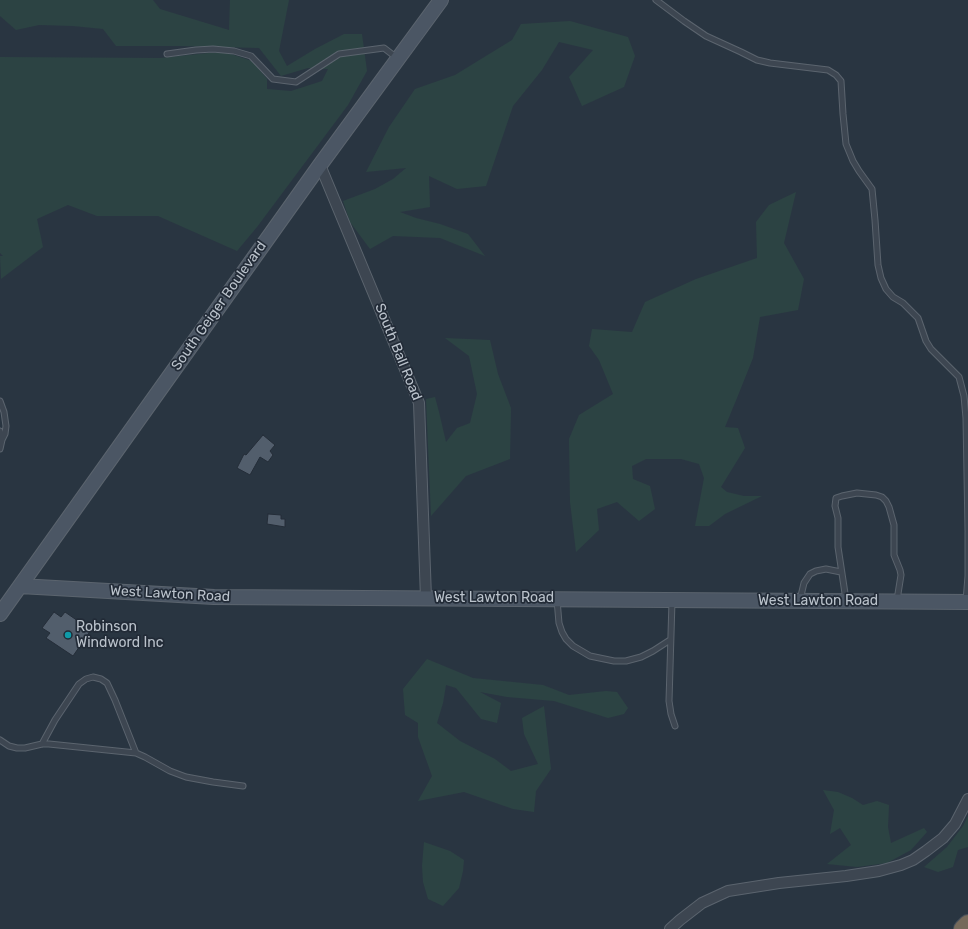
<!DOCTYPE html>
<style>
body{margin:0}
canvas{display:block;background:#293541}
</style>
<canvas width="968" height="929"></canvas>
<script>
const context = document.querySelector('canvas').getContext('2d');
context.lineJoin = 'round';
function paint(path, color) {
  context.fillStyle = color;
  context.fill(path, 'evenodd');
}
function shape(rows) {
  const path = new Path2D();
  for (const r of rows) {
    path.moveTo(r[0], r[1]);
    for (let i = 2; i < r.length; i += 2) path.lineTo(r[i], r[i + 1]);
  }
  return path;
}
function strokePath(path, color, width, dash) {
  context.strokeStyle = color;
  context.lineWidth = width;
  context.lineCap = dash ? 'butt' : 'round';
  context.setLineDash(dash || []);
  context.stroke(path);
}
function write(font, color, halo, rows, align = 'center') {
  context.font = font + ' Rubik,sans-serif';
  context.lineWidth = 3.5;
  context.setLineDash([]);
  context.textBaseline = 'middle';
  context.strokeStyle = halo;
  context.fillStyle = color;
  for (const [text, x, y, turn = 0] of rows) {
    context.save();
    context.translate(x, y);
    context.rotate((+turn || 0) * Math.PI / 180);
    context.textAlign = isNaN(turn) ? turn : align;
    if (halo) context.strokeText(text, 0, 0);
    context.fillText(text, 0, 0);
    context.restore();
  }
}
paint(shape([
 [0,0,153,0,160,9,229,30,230,0,289,0,279,51,287,66,315,49,344,34,362,34,367,71,348,105,257,227,237,251,158,216,97,216,68,205,37,219,43,247,1,279,0,256,3,256,0,253,0,57,160,58,208,53,228,53,252,61,267,79,267,89,291,91,322,81,328,69,308,68,281,76,259,48,179,46,116,46,103,29,73,26,39,25,16,30,0,16],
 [570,21,628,37,635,56,624,87,582,106,569,77,593,50,559,42,542,70,513,106,486,186,457,189,429,176,430,207,400,212,416,218,440,224,468,234,485,256,440,238,393,236,370,249,350,222,343,201,375,189,393,179,406,168,366,172,389,127,415,89,455,75,512,40,521,24],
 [796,192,784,243,804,279,798,310,760,317,753,358,737,398,725,427,738,428,745,448,721,487,727,492,744,496,762,496,725,514,709,526,695,526,704,478,699,464,681,459,646,459,632,466,633,479,650,486,655,509,639,521,617,502,597,509,599,530,576,552,570,502,569,439,579,415,613,394,599,360,589,346,592,329,632,332,645,302,696,279,757,258,756,222,769,205],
 [445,338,490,340,498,374,511,408,510,459,466,476,431,516,426,399,435,397,439,412,446,442,457,428,470,423,477,394,469,356],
 [427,659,473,678,543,685,569,695,606,691,617,692,628,708,624,714,608,718,554,701,507,697,480,692,501,703,497,723,481,719,456,688,446,685,443,703,437,723,460,741,495,759,511,771,538,764,524,734,522,718,544,706,551,769,536,791,534,812,513,809,464,792,418,801,432,776,418,737,418,723,405,715,403,689],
 [823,790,838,792,852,798,863,805,877,801,889,805,888,827,891,843,924,828,927,832,911,850,887,863,857,867,827,864,851,845,840,828,830,834,834,810],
 [968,816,968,847,958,850,953,867,938,872,924,867,947,847,963,826],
 [424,842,450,851,464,860,463,871,459,888,443,906,428,899,423,882,422,866]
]), '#2c4343');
const building = shape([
 [263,435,275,445,270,451,273,455,268,462,260,457,250,475,237,468,244,454,246,455,263,435],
 [268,514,281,515,281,519,285,519,285,527,267,524,268,514],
 [54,612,61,617,65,612,91,630,73,656,46,638,50,633,42,628,54,612]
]);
paint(building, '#525e6c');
strokePath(building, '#242d38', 1);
const lane = shape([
 [656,0,684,21,706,36,741,52,757,60,770,63,828,70,836,75,841,81,843,114,846,144,853,161,859,171,872,189,875,220,878,265,881,278,886,289,893,297,903,303,918,318,926,341,931,349,959,377,964,396,966,418,968,531],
 [167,54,196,50,213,49,234,51,251,56,273,79,296,82,339,54,384,48,397,58],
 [0,401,4,412,6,426,5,434,2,440],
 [0,431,2,440,0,449],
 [557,600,559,623,562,632,566,639,573,646,590,656,614,661,626,661,641,657,653,651,670,640],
 [800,600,804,583,810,574,816,571,826,569,841,572],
 [846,600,838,547,838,518,835,506,836,498,842,496,857,493,876,495,882,497,886,501,889,507,894,525,894,555,900,570,901,575,897,600],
 [672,601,669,701,671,714,675,726],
 [966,601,968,576,968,532],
 [0,740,9,746,17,748,25,748,42,744,49,744,136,753,145,757,170,771,186,777,213,782,243,786],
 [42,744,55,720,79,684,86,679,93,677,101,679,107,683,115,700,136,753]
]);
const street = shape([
 [320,165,419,403,426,598],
 [670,929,680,920,702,903,728,891,779,883,846,876,879,871,901,865,913,860,926,851,943,838,955,824,968,799]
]);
const secondary = shape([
 [20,586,214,597,968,602],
 [0,614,320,165,441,0]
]);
const highway = shape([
 [963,929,968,924]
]);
strokePath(lane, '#5b646e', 7);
strokePath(street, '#5b646e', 12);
strokePath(secondary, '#5b646e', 16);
strokePath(highway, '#48515b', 20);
strokePath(lane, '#3d4651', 5);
strokePath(street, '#3d4651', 10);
strokePath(secondary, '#4b5664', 14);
strokePath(highway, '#766a5b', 18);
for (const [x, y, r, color] of [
 [68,635,4,"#0f9aa8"]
]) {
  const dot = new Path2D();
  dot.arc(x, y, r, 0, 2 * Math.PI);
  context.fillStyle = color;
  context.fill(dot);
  strokePath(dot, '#222b37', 1.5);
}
write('14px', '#bac2cb', '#222b37', [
 ["South Geiger Boulevard",219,306,-55],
 ["South Ball Road",398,352,68],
 ["West Lawton Road",170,594,3],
 ["West Lawton Road",494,598],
 ["West Lawton Road",818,601]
]);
write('14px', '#bac2cb', '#222b37', [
 ["Robinson",76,627],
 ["Windword Inc",76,643]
], 'left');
</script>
